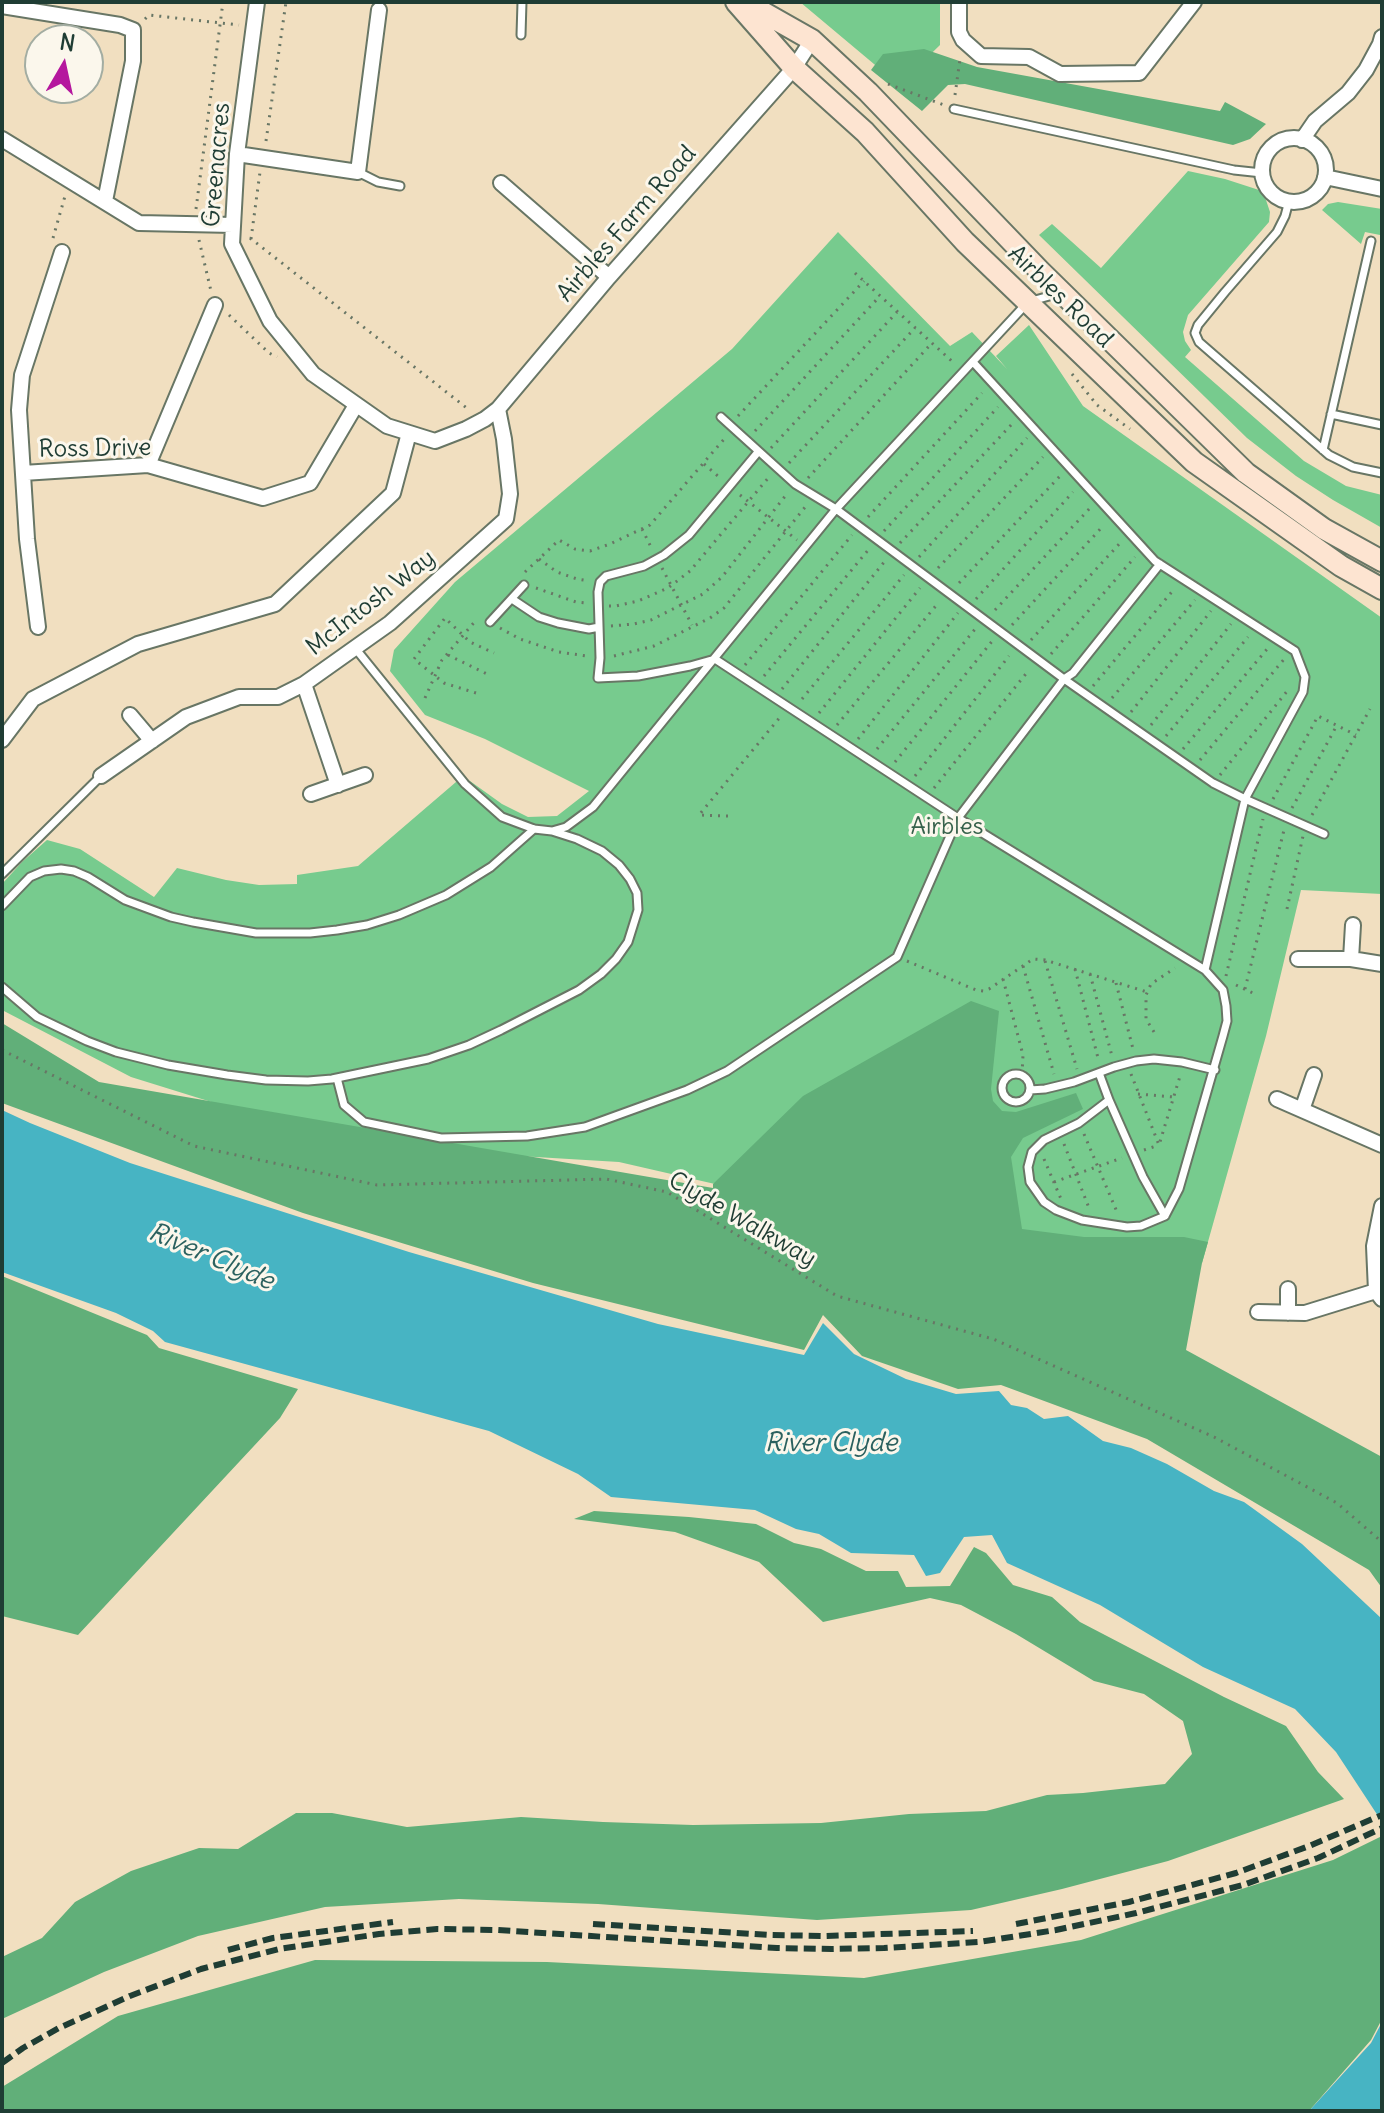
<!DOCTYPE html>
<style>
body{margin:0}
#map{position:relative;width:1384px;height:2113px;overflow:hidden;background:#f1dfc0;font-family:Delius,sans-serif}
canvas{display:block}
.frame{position:absolute;inset:0;border:4px solid #1f3d34;pointer-events:none}
.north{position:absolute;left:24px;top:24px;width:80px;height:80px;box-sizing:border-box;background:#fbf7ec;border:2px solid #a3ada2;border-radius:50%;rotate:9deg;font-size:22px;font-weight:700;line-height:32px;text-align:center;color:#1f3d34}
.north::after{content:'';display:block;margin:auto;width:28px;height:36px;background:#b5179e;clip-path:polygon(50% 0,100% 100%,50% 72%,0 100%)}
</style>
<div id="map">
<canvas width="1384" height="2113"></canvas>
<div class="frame"></div>
<div class="north">N</div>
</div>
<script>
const context = document.querySelector('canvas').getContext('2d');
context.lineJoin = 'round';
function paint(path, color) {
  context.fillStyle = color;
  context.fill(path, 'evenodd');
}
function shape(rows) {
  const path = new Path2D();
  for (const r of rows) {
    if (r.length === 3) {
      path.moveTo(r[0] + r[2], r[1]);
      path.arc(r[0], r[1], r[2], 0, 2 * Math.PI);
      continue;
    }
    path.moveTo(r[0], r[1]);
    for (let i = 2; i < r.length; i += 2) path.lineTo(r[i], r[i + 1]);
  }
  return path;
}
function strokePath(path, color, width, dash) {
  context.strokeStyle = color;
  context.lineWidth = width;
  context.lineCap = dash ? 'butt' : 'round';
  context.setLineDash(dash || []);
  context.stroke(path);
}
function write(font, color, halo, rows, align = 'center') {
  context.font = font + ' Delius,sans-serif';
  context.lineWidth = 6;
  context.setLineDash([]);
  context.textBaseline = 'middle';
  context.strokeStyle = halo;
  context.fillStyle = color;
  for (const [text, x, y, turn = 0] of rows) {
    context.save();
    context.translate(x, y);
    context.rotate((+turn || 0) * Math.PI / 180);
    context.textAlign = isNaN(turn) ? turn : align;
    if (halo) context.strokeText(text, 0, 0);
    context.fillText(text, 0, 0);
    context.restore();
  }
}
paint(shape([
 [800,2,940,2,940,45,899,85],
 [1188,171,1225,179,1259,190,1266,200,1270,212,1269,222,1188,315,1183,332,1185,341,1191,350,1185,357,1304,461,1346,486,1382,495,1382,528,1333,500,1296,476,1247,438,1039,235,1052,224,1101,268],
 [1338,202,1382,209,1382,242,1380,242,1380,235,1365,232,1361,244,1322,210,1328,204],
 [838,232,950,346,972,332,1007,369,996,356,1029,325,1083,406,1382,618,1382,894,1301,890,1266,1036,1202,1263,728,1187,619,1162,353,1146,131,1077,2,1010,2,884,22,862,47,840,80,849,154,897,177,868,226,880,259,885,297,884,297,875,358,866,463,776,502,804,528,817,557,816,589,791,485,739,425,715,390,671,394,650,455,582,732,349]
]), '#77cb8e');
paint(shape([
 [924,49,977,67,1220,111,1225,102,1266,124,1250,139,1233,145,965,84,948,85,922,111,871,70,883,54],
 [971,1001,999,1011,991,1089,993,1101,1002,1111,1016,1112,1076,1093,1083,1109,1023,1138,1011,1157,1022,1229,1084,1237,1184,1237,1208,1242,1202,1263,1186,1350,1382,1457,1382,1588,1369,1570,1147,1439,1001,1385,958,1389,862,1356,823,1315,804,1350,533,1283,303,1213,2,1103,2,1023,99,1082,713,1188,713,1184,803,1096],
 [2,1276,147,1335,159,1348,298,1389,280,1418,78,1635,2,1616],
 [594,1511,689,1517,756,1524,794,1543,821,1549,866,1571,898,1571,906,1587,950,1586,974,1547,986,1553,1013,1585,1052,1597,1080,1622,1224,1697,1286,1726,1318,1772,1344,1799,1168,1861,1062,1889,971,1910,817,1920,598,1904,459,1899,325,1907,198,1936,104,1972,2,2019,2,1957,42,1938,75,1902,131,1871,199,1848,238,1849,296,1813,332,1813,407,1827,521,1817,603,1822,693,1825,821,1823,909,1814,986,1811,1047,1795,1083,1793,1165,1784,1192,1754,1183,1721,1144,1694,1094,1681,1016,1634,961,1605,930,1598,823,1622,759,1562,675,1532,574,1519],
 [1382,1836,1382,2019,1371,2040,1309,2111,2,2111,2,2087,118,2016,315,1960,547,1962,864,1978,1081,1940,1333,1860]
]), '#61af79');
paint(shape([
 [2,1110,30,1123,130,1163,409,1252,658,1324,804,1355,823,1323,854,1354,906,1379,956,1394,999,1391,1011,1405,1027,1408,1044,1419,1068,1416,1103,1441,1131,1448,1167,1464,1214,1491,1244,1502,1302,1544,1382,1619,1382,1822,1336,1752,1295,1709,1203,1667,1100,1605,1007,1563,992,1535,964,1537,940,1573,926,1576,914,1555,851,1553,819,1534,796,1529,755,1510,611,1497,578,1474,489,1431,165,1342,153,1331,116,1313,2,1272],
 [1382,2022,1382,2111,1309,2111,1371,2043]
]), '#47b4c3');
const lane = shape([
 [521,35,522,2],
 [954,109,1234,170,1262,173],
 [358,172,378,182,400,186],
 [1289,201,1285,216,1277,232,1225,292,1198,325,1195,333,1199,342,1329,455,1353,467,1382,473],
 [973,362,1155,561,1295,651,1305,677,1303,692,1245,799,1324,834],
 [1331,414,1382,425],
 [721,417,795,484,836,509,1064,679,1124,721,1213,783,1245,799,1205,970,958,818,715,659,690,666,638,676,598,678,600,658,598,592,600,582,606,576,644,566,664,555,689,535,758,452],
 [1323,450,1371,241],
 [512,599,539,617,558,623,589,629,599,627],
 [490,622,524,585],
 [355,648,465,784,502,817,534,829,552,831,566,827,593,807,836,509,1028,302,1060,293],
 [2,874,101,776],
 [2,906,30,877,44,871,61,869,74,871,88,877,125,900,171,917,193,922,256,933,310,933,337,930,367,925,399,915,446,895,491,867,534,829],
 [2,987,37,1017,87,1041,116,1052,168,1065,227,1075,266,1080,308,1081,332,1079,428,1059,469,1045,501,1030,579,990,601,974,616,959,628,942,638,910,637,893,630,879,619,865,602,851,577,839,552,831],
 [1099,1073,1109,1100,1079,1123,1044,1140,1032,1152,1028,1167,1030,1182,1044,1202,1056,1210,1082,1220,1127,1227,1141,1226,1165,1216,1179,1189,1223,1036,1227,1021,1226,1006,1223,990,1205,970],
 [1016,1088,14],
 [337,1078,344,1105,364,1122,441,1138,527,1136,585,1127,687,1090,727,1071,897,957,958,818,1064,679,1073,673,1160,564],
 [1030,1090,1045,1089,1074,1082,1114,1067,1136,1061,1154,1059,1182,1062,1215,1070],
 [1109,1100,1143,1177,1165,1216]
]);
const street = shape([
 [257,2,237,154,232,244,270,321,313,374,387,426,435,441,466,429,485,419,498,409,609,277,794,68,812,40],
 [959,2,959,32,963,40,981,56,1029,57,1060,74,1139,73,1194,2],
 [2,6,120,25,133,30,133,61,105,201],
 [1294,170,32],
 [2,139,139,223,233,225],
 [1302,140,1315,121,1348,93,1366,70,1380,44,1382,37],
 [237,154,358,172,379,10],
 [1325,177,1382,189],
 [501,183,609,277],
 [148,465,215,305],
 [23,473,148,465,263,498,310,483,356,405],
 [38,627,27,539,19,410,22,375,62,252],
 [304,684,338,785],
 [130,715,152,741],
 [2,740,33,699,138,644,275,604,393,493,409,433],
 [101,776,186,717,239,697,278,697,304,684,390,623,506,519,510,494,504,439,498,409],
 [311,794,365,775],
 [1298,959,1351,959,1382,964],
 [1351,959,1353,925],
 [1277,1099,1382,1145],
 [1302,1110,1314,1075],
 [1382,1206,1374,1246,1376,1291,1382,1299],
 [1258,1312,1305,1313,1376,1291],
 [1288,1313,1288,1289]
]);
const secondary = shape([
 [736,2,794,68,865,132,965,242,1194,462,1341,566,1382,589],
 [745,2,812,40,868,92,1040,271,1246,473,1324,529,1382,561]
]);
strokePath(lane, '#687665', 11);
strokePath(street, '#687665', 18);
strokePath(secondary, '#687665', 24);
strokePath(shape([
 [145,19,149,15,239,25],
 [888,84,944,105],
 [955,95,960,59],
 [266,141,286,2],
 [196,209,223,2],
 [53,238,65,196],
 [250,238,468,409],
 [251,239,260,172],
 [199,240,211,291],
 [855,273,955,364],
 [229,315,269,353,277,357],
 [1072,374,1097,405,1130,429],
 [738,416,864,281],
 [755,431,880,296],
 [771,448,897,312],
 [789,463,915,328],
 [704,464,719,477],
 [808,478,931,344],
 [740,495,797,540],
 [868,517,982,393],
 [642,529,651,547],
 [884,531,998,407],
 [900,543,1013,423],
 [919,557,1027,438],
 [539,559,557,572,577,579,589,581],
 [662,568,692,625],
 [938,568,1043,457],
 [525,572,559,540,575,549,590,551,610,544,650,525,725,438],
 [959,583,1061,475],
 [536,588,576,602,586,603],
 [976,599,1073,492],
 [609,606,616,606,638,601,668,588,690,571,769,477],
 [995,610,1091,507],
 [1012,625,1104,525],
 [611,626,634,624,651,620,703,594,722,577,786,495],
 [500,628,520,639,559,652,587,656],
 [1031,640,1121,542],
 [1051,654,1135,557],
 [448,655,487,674],
 [614,656,654,646,710,618,724,608,806,506],
 [745,665,852,535],
 [764,676,869,549],
 [1093,686,1175,588],
 [782,689,885,561],
 [476,693,444,683,414,659,445,618,470,642,494,653],
 [425,698,442,660,477,619],
 [1112,698,1195,600],
 [802,699,904,575],
 [1131,712,1211,611],
 [819,713,920,588],
 [837,725,939,602],
 [1151,725,1231,624],
 [1166,736,1248,637],
 [858,739,958,613],
 [877,749,976,628],
 [1183,749,1268,648],
 [1200,760,1285,658],
 [895,762,993,640],
 [1220,775,1288,690],
 [915,776,1009,656],
 [934,788,1029,670],
 [1273,799,1318,716,1356,735],
 [1292,808,1337,725],
 [1312,815,1370,709],
 [728,816,699,815,781,716],
 [1287,909,1303,836],
 [907,961,976,990,984,991,989,989,1033,959,1045,960,1147,992],
 [1045,961,1077,1069],
 [1023,966,1054,1074],
 [1075,969,1098,1058],
 [1090,974,1112,1056],
 [1226,976,1263,819],
 [1003,979,1023,1055,1022,1075],
 [1116,983,1133,1049],
 [1236,985,1257,995],
 [1245,989,1284,830],
 [1154,1032,1146,1019,1146,995,1151,984,1175,968],
 [2,1050,194,1146,377,1185,606,1179,667,1192,837,1296,993,1339,1214,1437,1337,1503,1382,1542],
 [1131,1074,1159,1145,1181,1073],
 [1138,1094,1174,1097],
 [1084,1134,1117,1212],
 [1064,1144,1089,1208],
 [1144,1150,1159,1145],
 [1044,1159,1061,1199],
 [1054,1182,1122,1158]
]), '#687665', 3, [2, 6]);
strokePath(lane, '#fff', 7);
strokePath(street, '#fff', 14);
strokePath(secondary, '#fde4d1', 20);
strokePath(shape([
 [593,1924,770,1935,825,1936,973,1931],
 [1016,1924,1129,1902,1236,1873,1309,1846,1382,1815],
 [228,1950,273,1938,393,1922],
 [2,2063,23,2048,59,2028,130,1996,201,1969,279,1949,379,1934,437,1929,497,1930,777,1948,832,1949,884,1948,979,1942,1056,1930,1136,1913,1243,1885,1318,1858,1382,1828]
]), '#1f3d34', 6, [12, 6]);
write('24px', '#1f3d34', '#fbf7ec', [
 ["Greenacres",217,165,-85],
 ["Airbles Farm Road",627,224,-49],
 ["Airbles Road",1060,297,44],
 ["Ross Drive",95,449,-1],
 ["McIntosh Way",371,603,-38],
 ["Clyde Walkway",742,1220,30]
]);
write('24px', '#35604a', '#fbf7ec', [
 ["Airbles",947,827]
]);
write('italic 26px', '#2b615f', '#fbf7ec', [
 ["River Clyde",211,1257,23],
 ["River Clyde",831,1444]
]);
</script>
